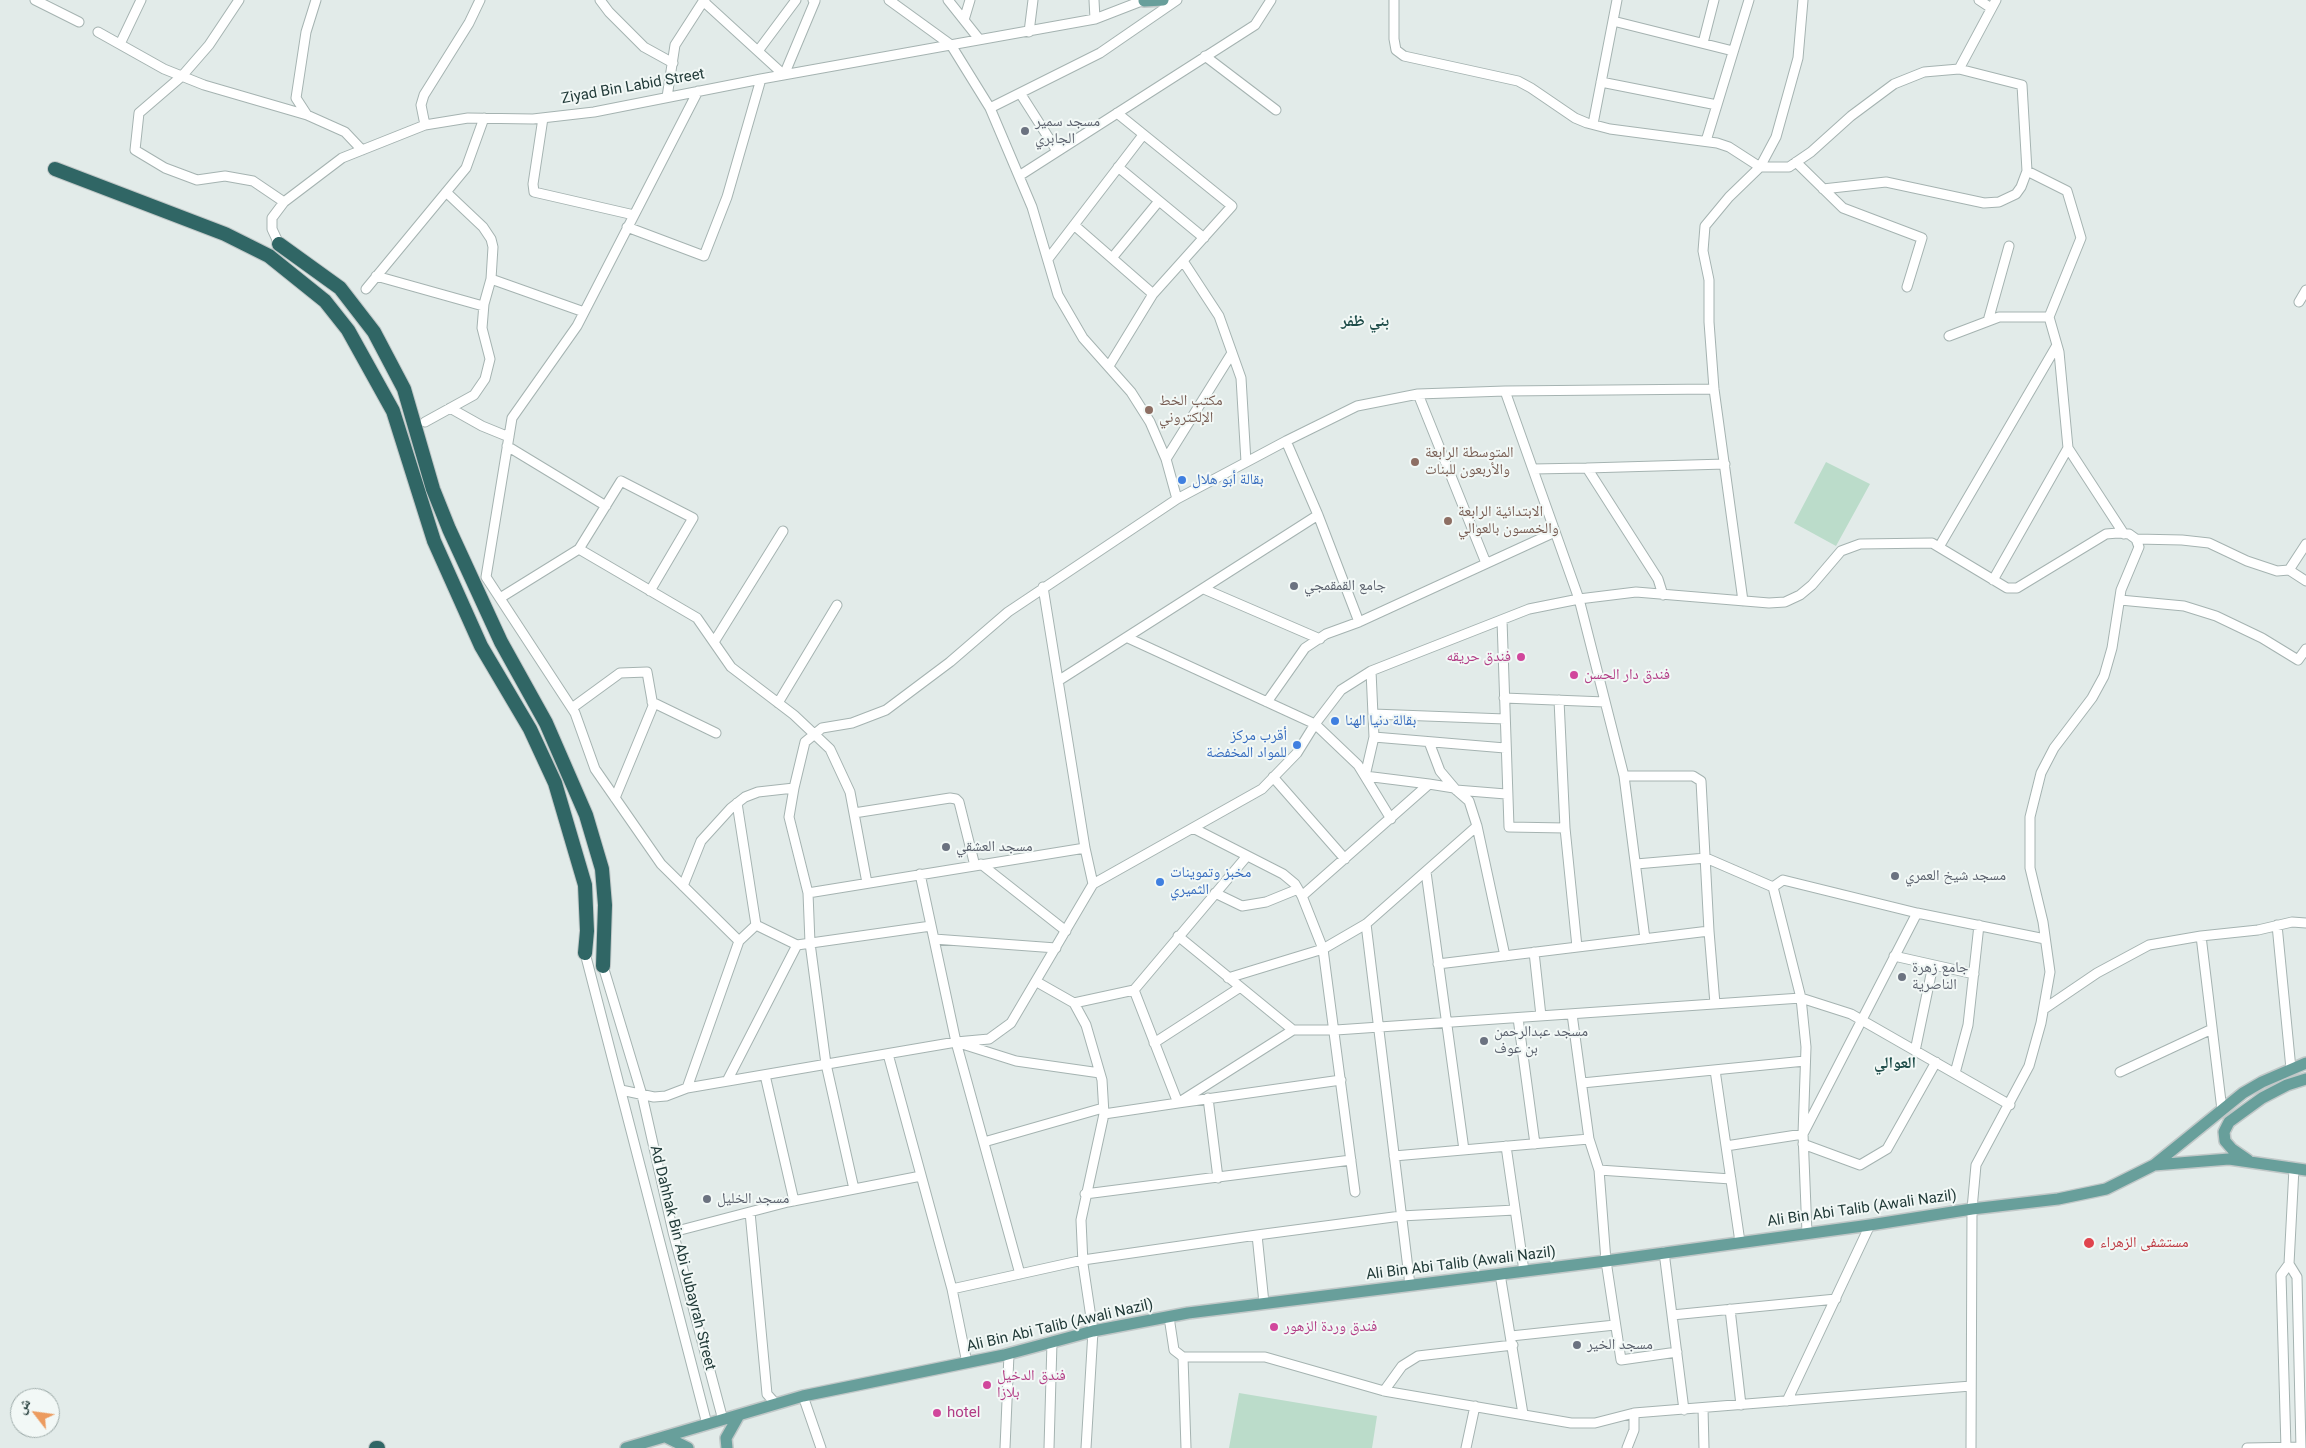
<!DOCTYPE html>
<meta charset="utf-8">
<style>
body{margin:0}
#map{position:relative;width:2306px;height:1448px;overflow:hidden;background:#e2ebe9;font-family:Roboto,"Noto Naskh Arabic",sans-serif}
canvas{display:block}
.north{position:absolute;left:10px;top:1388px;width:50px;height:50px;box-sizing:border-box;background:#f2f8f6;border:1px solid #9facaa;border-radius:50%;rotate:300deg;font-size:14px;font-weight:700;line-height:20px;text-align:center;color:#223b39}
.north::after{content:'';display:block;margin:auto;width:18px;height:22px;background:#ec9b5f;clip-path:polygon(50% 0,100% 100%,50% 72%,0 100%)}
</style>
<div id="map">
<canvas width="2306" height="1448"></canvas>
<div class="north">ش</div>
</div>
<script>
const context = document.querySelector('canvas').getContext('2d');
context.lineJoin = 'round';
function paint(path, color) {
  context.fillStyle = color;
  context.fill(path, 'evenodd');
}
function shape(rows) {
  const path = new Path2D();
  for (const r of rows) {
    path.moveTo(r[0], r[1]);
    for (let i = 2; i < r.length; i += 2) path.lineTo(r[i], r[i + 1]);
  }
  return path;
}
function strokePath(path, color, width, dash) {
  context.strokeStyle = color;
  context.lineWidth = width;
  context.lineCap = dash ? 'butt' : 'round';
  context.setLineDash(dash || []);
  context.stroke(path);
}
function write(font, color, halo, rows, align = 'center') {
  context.font = font + ' Roboto,"Noto Naskh Arabic",sans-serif';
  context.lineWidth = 4;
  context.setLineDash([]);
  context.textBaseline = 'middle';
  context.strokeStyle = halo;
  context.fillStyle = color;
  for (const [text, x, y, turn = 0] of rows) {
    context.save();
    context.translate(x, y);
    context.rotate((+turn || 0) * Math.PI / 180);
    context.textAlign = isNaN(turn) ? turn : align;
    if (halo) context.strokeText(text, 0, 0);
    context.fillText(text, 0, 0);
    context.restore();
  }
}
paint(shape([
 [1826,462,1870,484,1836,546,1794,523],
 [1239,1393,1377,1416,1372,1448,1229,1448]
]), '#bbdcca');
const minor = shape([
 [35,0,79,22],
 [239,0,209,45,182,76,139,113,135,150,165,168,197,180,225,176,253,181,284,202,342,158,425,125,468,118,533,119,594,112,761,79,1095,19,1144,0],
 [316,0,306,32,296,98,307,115,345,132,362,150],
 [600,0,609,12,644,47,673,63],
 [705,0,703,1,784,75,815,1,813,0],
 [889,0,951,45,990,108,1032,207,1058,295,1083,338,1131,392,1150,422,1166,459,1177,499],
 [948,0,979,39],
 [1094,0,1095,19],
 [1394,0,1394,39,1396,50,1404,56,1518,81,1531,88,1575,118,1587,123,1610,129,1717,143,1729,147,1760,167,1789,167,1811,152,1851,116,1894,84,1924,72,1959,69,2022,85,2027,171,2067,191,2081,238,2049,317,2059,352,2068,448,2124,534],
 [1979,0,1991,8],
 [964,20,970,0],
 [1613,21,1733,51],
 [98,32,164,69,204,85,307,115],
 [1029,32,1033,0],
 [1703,43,1714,0],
 [120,44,141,0],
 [758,51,796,0],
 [1205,56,1276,110],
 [1959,69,1996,0],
 [1601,82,1717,105],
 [698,91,577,326,512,418,486,577,575,713,595,769,661,864,739,941],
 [1020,93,1057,151],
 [667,97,675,45,704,0],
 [990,108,1100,53,1177,0],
 [543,118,533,184,534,192,634,215],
 [1593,124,1617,0],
 [425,125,421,105,424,95,469,23,480,0],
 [1706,141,1749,0],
 [1796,162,1843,208,1922,238,1907,287],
 [1118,167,1204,238],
 [1019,176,1255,25,1271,0],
 [1823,189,1886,182,1984,203,1999,202,2016,194,2021,187,2027,171],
 [1074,225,1153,294],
 [627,227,704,256,727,197,761,79],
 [279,244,272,229,272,218,284,202],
 [1112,258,1159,201],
 [1048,259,1143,135],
 [1183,261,1219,316,1241,378,1246,462],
 [376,276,483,306],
 [491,279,584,312],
 [366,289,466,168,484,118],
 [2299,302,2306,290],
 [1988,321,2009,246],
 [1949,336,1999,317,2049,317],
 [1109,366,1153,294,1232,206,1117,113],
 [1505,391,1579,599,1624,776,1645,939],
 [1418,394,1486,563],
 [450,408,482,426,509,437],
 [425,422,474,395,485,379,490,359,482,328,484,304,491,279,493,247,491,239,483,227,446,192],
 [1286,441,1318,515,1359,622],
 [507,446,606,506],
 [1166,459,1232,353],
 [1587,468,1725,464],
 [1533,469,1587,468,1658,579,1663,595],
 [2136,539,2182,540,2209,543,2247,561,2277,571,2289,570,2306,544],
 [1939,547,2057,345],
 [579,549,697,618,731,667,794,715,830,749,850,792,867,883],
 [2289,570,2306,581],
 [1993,580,2068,448],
 [1204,589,1320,639],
 [500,598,579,549,621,481,693,518,650,591],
 [2120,600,2184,606,2216,616,2262,638,2298,660,2306,649],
 [1743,601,1714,389,1709,322,1709,280,1703,251,1705,226,1729,197,1760,167,1776,137,1798,58,1803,0],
 [1502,620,1509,827,1565,828],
 [1128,638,1315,724,1358,765,1391,819],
 [714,642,783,531],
 [1371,671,1374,737,1365,776,1429,784],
 [1058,681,1318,515],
 [1504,698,1605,702],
 [1559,700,1565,828,1577,947],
 [652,702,716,733],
 [1267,702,1305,648,1326,634,1359,622,1555,532],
 [778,703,837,605],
 [572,708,620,673,647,672,653,706,615,798],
 [1373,714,1505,719],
 [1374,737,1505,748],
 [1429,742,1440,771,1456,790,1506,794],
 [1624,776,1693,776,1701,781,1709,931],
 [1273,777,1345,859],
 [794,788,805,742,822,728,852,723,886,710,950,662,1008,612,1177,499,1286,441,1357,406,1418,394,1505,391,1714,389],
 [737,803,756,925,797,945,931,926],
 [854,813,950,798,956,799,959,802,975,866],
 [1193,828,1283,874,1295,884,1302,896,1323,949,1355,1192],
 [981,864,1066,931],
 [1636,864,1706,858,1773,887],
 [1426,872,1464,1150],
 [920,874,956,1042,1020,1274],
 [1093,884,1262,789,1297,753,1315,724,1341,690,1371,671,1529,609,1579,599,1636,592,1769,603,1785,602,1800,595,1812,585,1841,551,1860,544,1932,543,2007,588,2017,588,2106,534,2118,533,2129,534,2136,539,2139,547,2121,590,2112,648,2104,676,2092,698,2054,748,2041,773,2030,817,2030,868,2043,922,2050,972,2041,1023,2029,1066,1976,1165,1972,1209,1971,1448],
 [683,886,701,841,731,808,745,797,758,792,794,788,789,817,808,893,810,943,826,1064,854,1189],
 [808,893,1085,848],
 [1215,893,1242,906,1266,902,1298,889],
 [1302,896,1429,784,1454,788,1469,801,1477,826,1505,956],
 [1366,924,1410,1285],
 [2277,925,2291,1069],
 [1178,936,1293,1030],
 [2201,936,2222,1110],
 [934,939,1056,948],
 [1534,952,1541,1016],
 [585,953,707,1424],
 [1894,956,1974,974],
 [1438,964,1709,931,1715,1004],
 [603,966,642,1095,673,1232,723,1420],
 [1228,978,1323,949,1366,924,1477,826],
 [1037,982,1074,1003,1086,1025,1102,1080,1104,1114,1081,1220,1083,1264,1093,1331,1086,1448],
 [1134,990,1178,1103,1341,1080],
 [1074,1003,1134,990,1247,856],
 [2044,1009,2097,973,2149,945,2201,936,2258,930,2292,922,2306,923],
 [1572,1014,1589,1139,1599,1170,1606,1261,1621,1360,1677,1352],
 [1518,1018,1535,1144],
 [956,1042,989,1039,1011,1023,1093,884,1085,848,1043,587],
 [1154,1043,1239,988],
 [1915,1051,1933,965],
 [888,1054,952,1289,967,1363],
 [1715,1070,1726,1146],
 [2120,1072,2212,1029],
 [1955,1073,1968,1025,1979,925],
 [765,1075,794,1201],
 [727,1081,797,945],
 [1582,1083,1805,1061],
 [687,1088,739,941,756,925],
 [621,1090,654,1097,666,1096,687,1088,956,1042,1016,1061,1100,1073],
 [1208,1098,1218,1178],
 [1104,1114,1178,1103,1293,1030,1336,1030,1801,998,1851,1014,2010,1105],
 [984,1142,1103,1108],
 [1803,1144,1860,1165,1887,1149,1936,1062],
 [1506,1146,1524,1271],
 [1394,1156,1589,1139],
 [1599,1170,1731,1179],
 [1085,1194,1351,1160],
 [750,1212,767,1394,776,1404],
 [673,1232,788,1202,921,1176],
 [1807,1233,1803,1134,1917,913],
 [1257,1235,1264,1303],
 [1740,1242,1726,1146,1803,1134,1806,1047,1801,998,1773,887,1783,880,1917,913,2045,939],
 [1664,1252,1684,1410],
 [2289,1264,2297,1277,2301,1448],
 [1500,1274,1523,1414],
 [952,1289,1083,1260,1257,1235,1401,1216,1515,1210],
 [1730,1309,1741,1405],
 [1672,1315,1836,1299],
 [1169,1317,1174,1350,1183,1357,1186,1448],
 [1511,1336,1615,1325],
 [1183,1357,1265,1357,1384,1391,1571,1423,1595,1423,1634,1413,1971,1386],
 [1384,1391,1402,1366,1418,1356,1513,1345],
 [803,1396,821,1448],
 [1787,1401,1870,1225],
 [1703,1408,1704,1448],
 [1005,1448,1009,1354],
 [1049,1448,1052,1342],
 [1466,1448,1475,1406],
 [1627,1448,1634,1430,1634,1413],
 [2247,1448,2301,1447],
 [2286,1448,2281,1275,2289,1264,2294,1168]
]);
const major = shape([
 [1144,1,1163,0],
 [2248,1160,2232,1149,2225,1141,2224,1132,2229,1122,2262,1098,2287,1085,2306,1079],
 [2154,1165,2243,1093,2262,1082,2306,1063],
 [666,1437,688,1448],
 [626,1448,803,1396,1004,1355,1093,1331,1188,1313,1606,1261,1870,1225,1972,1209,2058,1199,2106,1189,2154,1165,2229,1159,2306,1170],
 [727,1448,726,1438,739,1415]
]);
const highway = shape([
 [55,169,225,234,269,256,325,301,348,330,393,411,434,541,481,646,530,729,555,783,585,885,587,931,585,953],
 [279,244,340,288,374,332,404,389,433,489,449,529,501,642,546,723,586,815,602,869,605,905,603,966],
 [376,1448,378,1448]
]);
strokePath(minor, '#a5b3b1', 11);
strokePath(major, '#c1c8c8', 14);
strokePath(highway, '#c1c8c8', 16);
strokePath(minor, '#fff', 9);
strokePath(major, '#689f9b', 11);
strokePath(highway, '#306665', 14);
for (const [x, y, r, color] of [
 [1025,131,5,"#6b7280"],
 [1149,410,5,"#8d6e63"],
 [1415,462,5,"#8d6e63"],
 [1182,480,5,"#3f7fe0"],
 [1448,521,5,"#8d6e63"],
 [1294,586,5,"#6b7280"],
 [1521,657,5,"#d1479c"],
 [1574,675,5,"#d1479c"],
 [1335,721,5,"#3f7fe0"],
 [1297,745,5,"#3f7fe0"],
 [946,847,5,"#6b7280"],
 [1895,876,5,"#6b7280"],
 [1160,882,5,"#3f7fe0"],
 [1902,977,5,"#6b7280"],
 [1484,1041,5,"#6b7280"],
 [707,1199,5,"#6b7280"],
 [2089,1243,6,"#e0444e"],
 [1274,1327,5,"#d1479c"],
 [1577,1345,5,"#6b7280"],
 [987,1385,5,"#d1479c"],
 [937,1413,5,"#d1479c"]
]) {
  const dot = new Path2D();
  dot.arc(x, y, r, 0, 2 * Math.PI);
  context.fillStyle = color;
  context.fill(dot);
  strokePath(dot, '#f2f8f6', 2);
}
write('15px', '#223b39', '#f2f8f6', [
 ["Ziyad Bin Labid Street",633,87,-10],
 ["Ali Bin Abi Talib (Awali Nazil)",1862,1209,-8],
 ["Ad Dahhak Bin Abi Jubayrah Street",682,1258,76],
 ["Ali Bin Abi Talib (Awali Nazil)",1461,1264,-7],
 ["Ali Bin Abi Talib (Awali Nazil)",1060,1326,-13]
]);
write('15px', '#5b616d', '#f2f8f6', [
 ["مسجد سمير",1035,122],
 ["الجابري",1035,139],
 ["جامع القمقمجي",1304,586],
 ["مسجد العشقي",956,847],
 ["مسجد شيخ العمري",1905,876],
 ["جامع زهرة",1912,968],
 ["الناصرية",1912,985],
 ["مسجد عبدالرحمن",1494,1032],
 ["بن عوف",1494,1049],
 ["مسجد الخليل",717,1199],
 ["مسجد الخير",1587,1345]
], 'left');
write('15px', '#785e54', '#f2f8f6', [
 ["مكتب الخط",1159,401],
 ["الإلكتروني",1159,418],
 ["المتوسطة الرابعة",1425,453],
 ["والأربعون للبنات",1425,470],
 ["الابتدائية الرابعة",1458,512],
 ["والخمسون بالعوالي",1458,529]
], 'left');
write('15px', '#366cbe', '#f2f8f6', [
 ["بقالة أبو هلال",1192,480],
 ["بقالة دنيا الهنا",1345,721],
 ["أقرب مركز",1287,736,"right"],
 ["للمواد المخفضة",1287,753,"right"],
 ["مخبز وتموينات",1170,873],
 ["الثميري",1170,890]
], 'left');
write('15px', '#b23c85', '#f2f8f6', [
 ["فندق حريقه",1511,657,"right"],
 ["فندق دار الحسن",1584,675],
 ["فندق وردة الزهور",1284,1327],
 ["فندق الدخيل",997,1376],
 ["بلازا",997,1393],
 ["hotel",947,1413]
], 'left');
write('15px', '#be3a42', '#f2f8f6', [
 ["مستشفى الزهراء",2100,1243]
], 'left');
write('bold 16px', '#1f4d4a', '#f2f8f6', [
 ["بني ظفر",1365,322],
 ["العوالي",1895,1064]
]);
</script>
